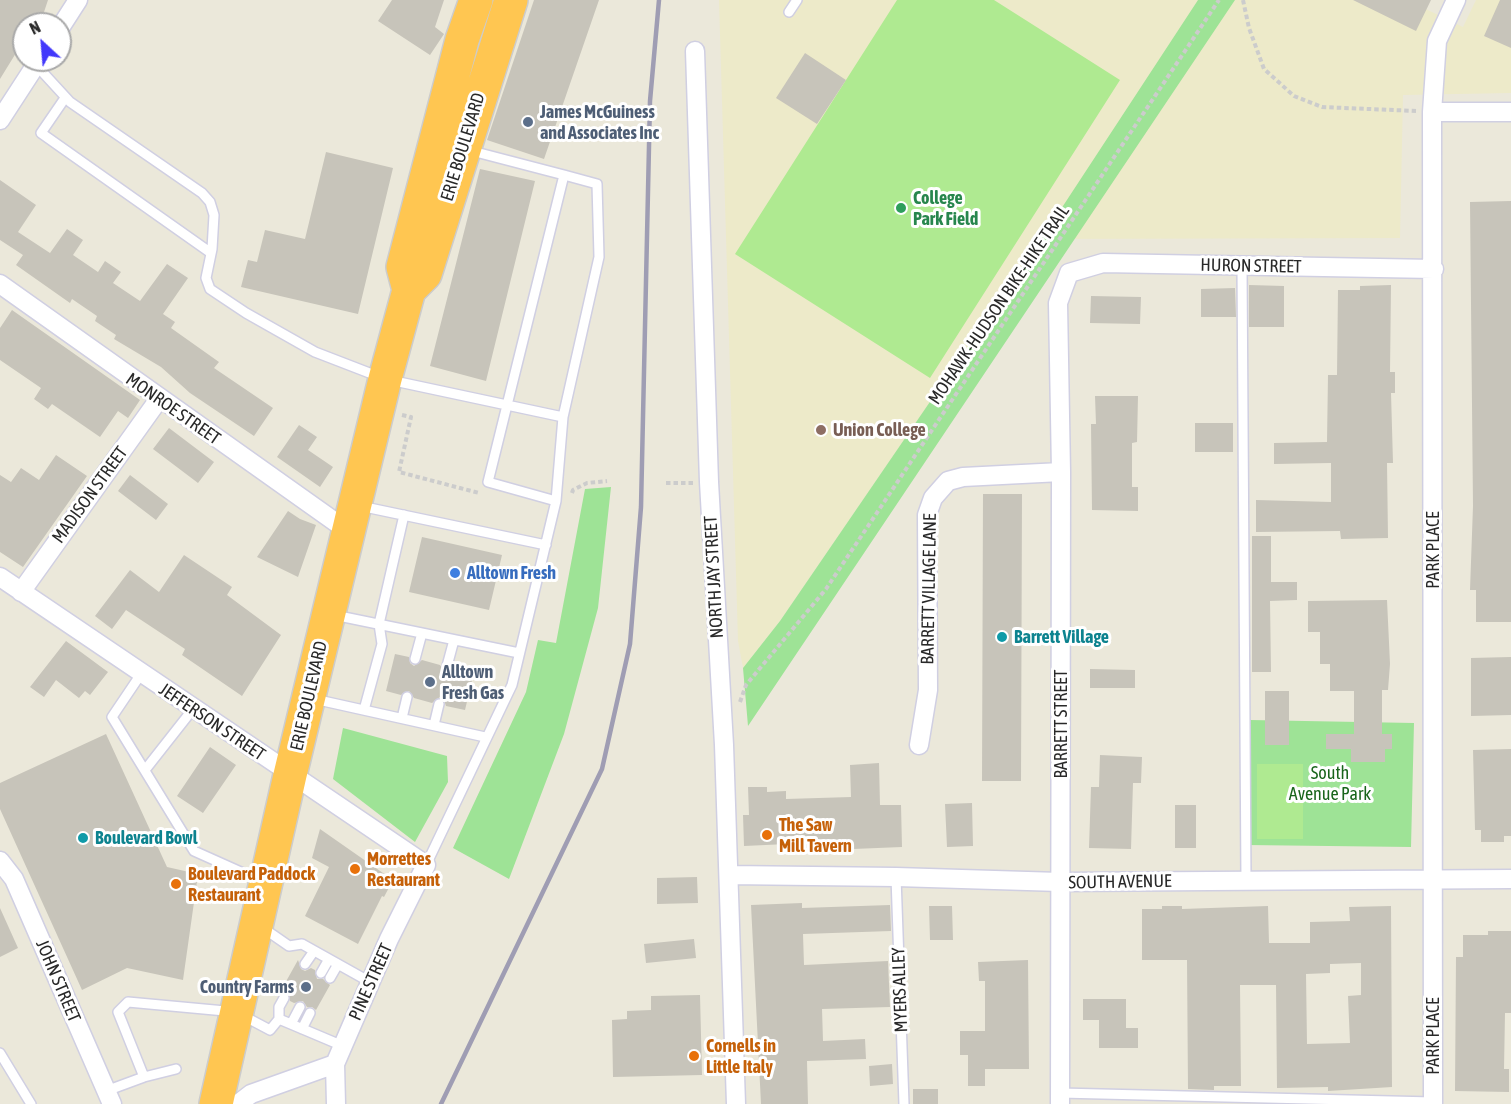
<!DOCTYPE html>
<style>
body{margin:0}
#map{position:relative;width:1511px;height:1104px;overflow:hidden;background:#ebe8da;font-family:"Asap Condensed",sans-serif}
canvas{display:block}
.north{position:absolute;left:12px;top:12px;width:60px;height:60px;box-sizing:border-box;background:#fff;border:2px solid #a9a9a9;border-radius:50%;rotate:334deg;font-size:16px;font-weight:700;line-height:24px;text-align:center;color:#292929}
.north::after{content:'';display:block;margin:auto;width:21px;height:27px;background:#4238fb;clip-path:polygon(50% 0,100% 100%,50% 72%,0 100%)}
</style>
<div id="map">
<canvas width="1511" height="1104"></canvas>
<div class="north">N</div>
</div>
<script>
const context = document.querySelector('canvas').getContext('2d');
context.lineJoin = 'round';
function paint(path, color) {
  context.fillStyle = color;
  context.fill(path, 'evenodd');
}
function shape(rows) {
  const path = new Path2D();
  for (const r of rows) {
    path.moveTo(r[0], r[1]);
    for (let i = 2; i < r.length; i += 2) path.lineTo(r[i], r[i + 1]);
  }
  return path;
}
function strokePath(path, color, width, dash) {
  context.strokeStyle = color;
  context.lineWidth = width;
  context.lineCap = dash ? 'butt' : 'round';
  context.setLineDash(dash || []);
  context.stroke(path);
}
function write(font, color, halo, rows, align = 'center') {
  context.font = font + ' "Asap Condensed",sans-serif';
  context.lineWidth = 6;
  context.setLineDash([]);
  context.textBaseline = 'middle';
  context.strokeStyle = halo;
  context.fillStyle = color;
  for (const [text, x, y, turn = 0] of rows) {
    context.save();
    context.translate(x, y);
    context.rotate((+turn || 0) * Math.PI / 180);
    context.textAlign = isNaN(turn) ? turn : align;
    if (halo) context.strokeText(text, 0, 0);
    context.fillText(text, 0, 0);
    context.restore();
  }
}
paint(shape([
 [719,0,1407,0,1463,27,1476,0,1511,0,1511,93,1403,95,1400,238,1042,239,780,621,743,668,738,641]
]), '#edeac9');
paint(shape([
 [1198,0,1235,0,748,726,743,668,780,621,1042,238],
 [611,487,598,608,564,734,509,879,453,848,526,692,538,640,556,643,585,489],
 [1250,720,1414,723,1411,847,1247,845],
 [343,728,447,756,448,782,415,842,333,779]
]), '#9ee396');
paint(shape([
 [897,0,994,0,1120,80,930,378,735,254],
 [1257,764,1303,764,1303,839,1257,839]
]), '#afea91');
paint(shape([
 [0,0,48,0,40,24,24,24,24,40,0,79],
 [392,0,444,0,435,27,444,34,430,55,378,21],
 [534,0,599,0,544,159,487,140],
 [1353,0,1431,0,1416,31],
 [1500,0,1511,0,1511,48,1484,36],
 [805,53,846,80,817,124,776,98],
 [326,152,393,168,358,314,241,287,248,260,257,262,265,230,305,239],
 [480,169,535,181,486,381,430,366],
 [0,180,36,205,18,232,50,253,67,229,83,240,73,255,98,272,105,261,121,272,113,283,140,301,167,264,188,278,163,314,175,322,171,328,219,362,214,368,273,408,254,436,190,393,161,367,114,339,116,335,95,321,97,316,72,299,70,303,16,265,23,255,0,240],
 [1511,201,1511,622,1476,622,1476,590,1470,590,1473,506,1470,202],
 [1249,285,1284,286,1284,327,1249,327],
 [1391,285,1390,372,1395,372,1395,393,1391,393,1393,463,1387,463,1388,538,1341,539,1340,531,1256,532,1256,500,1331,502,1331,463,1274,464,1274,443,1327,442,1328,375,1337,375,1338,290,1360,290,1360,286],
 [1235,288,1236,317,1201,317,1201,289],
 [1091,296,1141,297,1140,324,1090,323],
 [12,310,140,400,128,418,118,411,100,437,52,404,48,409,34,399,41,388,0,360,0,328],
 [1095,396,1138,396,1137,442,1132,443,1132,487,1138,487,1138,511,1092,510,1091,424,1096,424],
 [1195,423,1233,423,1233,452,1195,452],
 [299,425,317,437,308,450,333,467,320,487,277,457],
 [169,428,214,462,198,483,153,449],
 [56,455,87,476,23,567,0,552,0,475,11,482,21,468,39,480],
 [130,475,168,504,156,520,118,491],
 [983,494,1022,494,1021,781,982,781],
 [288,511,300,519,316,525,298,577,257,557],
 [1252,536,1271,536,1271,582,1297,582,1297,600,1270,601,1271,672,1252,672],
 [422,537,502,555,489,610,409,592],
 [184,555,232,587,227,595,281,635,242,696,182,655,185,649,126,610,112,629,95,616,130,570,159,592],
 [1387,600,1390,664,1388,690,1382,690,1382,734,1392,734,1392,749,1385,749,1385,762,1351,762,1351,749,1326,749,1326,734,1354,734,1354,691,1330,691,1330,664,1320,664,1320,632,1308,632,1308,601],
 [66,641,108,672,90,695,85,691,79,698,56,680,44,697,30,687],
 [395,654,409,657,410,663,414,666,422,660,440,665,446,673,454,668,474,672,465,710,446,706,444,700,440,697,432,703,414,698,409,691,401,695,386,691],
 [1511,657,1511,715,1471,716,1471,658],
 [1090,669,1135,670,1135,688,1090,688],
 [1265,691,1289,691,1289,745,1265,745],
 [106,734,167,867,198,874,183,980,127,968,82,990,0,809,0,783],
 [210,747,236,765,203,813,177,796],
 [1511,749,1511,836,1504,836,1504,842,1481,842,1481,830,1475,830,1473,750],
 [1100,755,1142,757,1141,783,1133,783,1131,849,1089,848,1091,787,1099,787],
 [879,763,880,805,901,805,902,847,853,849,853,845,809,846,808,843,744,846,743,815,749,815,748,787,767,787,767,792,786,791,786,799,851,797,850,765],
 [972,803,973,846,947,847,945,804],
 [1175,805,1196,805,1196,848,1175,848],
 [320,829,393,880,384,897,382,896,358,944,305,916,329,867,312,858],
 [697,877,698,903,657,904,657,878],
 [802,903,802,908,890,905,891,931,803,934,804,965,888,961,890,1007,822,1009,823,1041,865,1039,866,1059,807,1061,808,1104,761,1104,751,905],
 [929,906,952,906,953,940,930,940],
 [1162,906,1182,906,1182,909,1268,906,1269,943,1310,943,1310,922,1350,921,1349,907,1391,906,1392,1087,1328,1091,1328,1087,1277,1088,1276,985,1240,985,1241,1086,1214,1086,1214,1090,1188,1089,1187,960,1142,960,1142,909,1162,909],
 [1361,963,1361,995,1348,996,1350,1043,1307,1044,1306,974,1330,973,1330,964],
 [0,908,18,948,0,957],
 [1488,931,1511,931,1511,1013,1505,1013,1504,1069,1509,1069,1509,1092,1455,1091,1456,957,1463,957,1463,935,1488,935],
 [694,939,696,958,646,963,644,944],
 [298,960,301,969,305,971,311,968,315,970,317,979,323,979,330,985,316,1010,312,1007,307,1007,303,1001,294,1003,290,1001,287,992,279,994],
 [1028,960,1029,1069,985,1069,985,1086,968,1086,968,1055,960,1055,960,1031,985,1031,985,981,979,981,978,962],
 [700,995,702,1075,613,1077,612,1020,627,1019,627,1011,651,1010,651,996],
 [1083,999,1126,999,1126,1028,1138,1028,1138,1048,1099,1048,1099,1020,1083,1020],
 [892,1064,893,1084,870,1086,869,1066],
 [913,1089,938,1089,938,1104,913,1104]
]), '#c7c4ba');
const lane = shape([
 [789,12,797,0],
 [36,65,70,102,202,193,210,202,214,215,212,249,206,278,210,289,246,313,315,352,385,379,563,417,556,501,512,685,426,865],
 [65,98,41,133,211,253],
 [468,150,564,175,488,482,556,501],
 [1242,266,1246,880],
 [563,417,599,257,597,184,564,175],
 [360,506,546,545],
 [334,615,519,653],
 [415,659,422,633],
 [447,666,454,640],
 [141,674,112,717,194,851,261,881],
 [314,699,485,737],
 [364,710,382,644,379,624,404,515],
 [402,718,407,697],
 [434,725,439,704],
 [145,770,193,709],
 [896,877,904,1104],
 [263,928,289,946,302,944,370,982],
 [305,964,314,951],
 [321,973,329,959],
 [330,978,338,964],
 [279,1019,279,1007,284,998],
 [291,1024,300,1007],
 [302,1029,310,1013],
 [0,1053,31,1104],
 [176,1069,144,1077,118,1012,128,1002,236,1012,270,1030,279,1019,343,1046],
 [106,1091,144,1077],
 [1060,1093,1433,1102]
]);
const street = shape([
 [60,28,78,0],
 [695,51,709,482,724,745,736,1104],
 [1432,112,1511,112],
 [0,120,39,60],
 [0,284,348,531],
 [0,577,426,865,389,939,335,1064,336,1104],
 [21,592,159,399],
 [919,745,928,690,927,515,933,498,948,481,963,477,1061,472],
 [0,861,14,879,112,1104],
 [729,875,896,877,1060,882,1511,879],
 [238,1104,251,1094,335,1064],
 [1060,1104,1061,472,1058,303,1069,273,1103,263,1434,269],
 [1433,1104,1432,112,1437,41,1456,0]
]);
const highway = shape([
 [409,290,403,267,462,40,476,0],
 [216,1104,290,775,385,379,409,290,425,274,511,0]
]);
strokePath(lane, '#d0cfe2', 12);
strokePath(street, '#d0cfe2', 21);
strokePath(highway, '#ccc', 36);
strokePath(shape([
 [1243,0,1249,28,1264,69,1294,96,1322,107,1416,111],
 [402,415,411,417,399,472,479,493],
 [666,483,693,483],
 [572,493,573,490,587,483,607,481],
 [740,702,746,685,826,589,1219,0]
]), '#ccc', 4, [4.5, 3]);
strokePath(lane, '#fff', 9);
strokePath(street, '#fff', 18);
strokePath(highway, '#ffc651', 33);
strokePath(shape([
 [441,1104,602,769,630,644,641,507,650,101,659,0]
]), '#9f9db3', 4.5);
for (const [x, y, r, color] of [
 [528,122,6,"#5c6f8a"],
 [901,208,6,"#2e9e5b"],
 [821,430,6,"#8d6e63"],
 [455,573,6,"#3f7fe0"],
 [1002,637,6,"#0f9aa8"],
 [430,682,6,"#5c6f8a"],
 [767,835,6,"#e8710a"],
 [83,838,6,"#0f9aa8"],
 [355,869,6,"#e8710a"],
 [176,884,6,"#e8710a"],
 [306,987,6,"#5c6f8a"],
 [694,1056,6,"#e8710a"]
]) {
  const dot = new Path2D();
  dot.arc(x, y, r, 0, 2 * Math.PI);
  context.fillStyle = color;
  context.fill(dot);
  strokePath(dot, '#fff', 2);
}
write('bold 18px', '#4e5e75', '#fff', [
 ["James McGuiness",540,112],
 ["and Associates Inc",540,133],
 ["Alltown",442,672],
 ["Fresh Gas",442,693],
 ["Country Farms",294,987,"right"]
], 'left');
write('18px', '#292929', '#fff', [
 ["ERIE BOULEVARD",463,147,-73],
 ["HURON STREET",1251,266,1],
 ["MOHAWK-HUDSON BIKE-HIKE TRAIL",999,305,-56],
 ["MONROE STREET",173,409,35],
 ["MADISON STREET",90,495,-54],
 ["PARK PLACE",1433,550,-90],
 ["NORTH JAY STREET",714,577,-93],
 ["BARRETT VILLAGE LANE",929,589,-89],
 ["ERIE BOULEVARD",309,696,-77],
 ["JEFFERSON STREET",212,722,34],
 ["BARRETT STREET",1061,724,-90],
 ["SOUTH AVENUE",1120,882,-1],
 ["JOHN STREET",58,981,67],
 ["PINE STREET",371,982,-66],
 ["MYERS ALLEY",900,990,-92],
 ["PARK PLACE",1433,1036,-90]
]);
write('bold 18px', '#27864d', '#fff', [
 ["College",913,198],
 ["Park Field",913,219]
], 'left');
write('bold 18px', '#785e54', '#fff', [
 ["Union College",833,430]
], 'left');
write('bold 18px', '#366cbe', '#fff', [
 ["Alltown Fresh",467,573]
], 'left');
write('bold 18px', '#0d838f', '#fff', [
 ["Barrett Village",1014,637],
 ["Boulevard Bowl",95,838]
], 'left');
write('18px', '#19651b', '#fff', [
 ["South",1330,773],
 ["Avenue Park",1330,794]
]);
write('bold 18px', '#c56008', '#fff', [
 ["The Saw",779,825],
 ["Mill Tavern",779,846],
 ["Morrettes",367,859],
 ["Restaurant",367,880],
 ["Boulevard Paddock",188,874],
 ["Restaurant",188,895],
 ["Cornells in",706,1046],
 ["Little Italy",706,1067]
], 'left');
</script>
